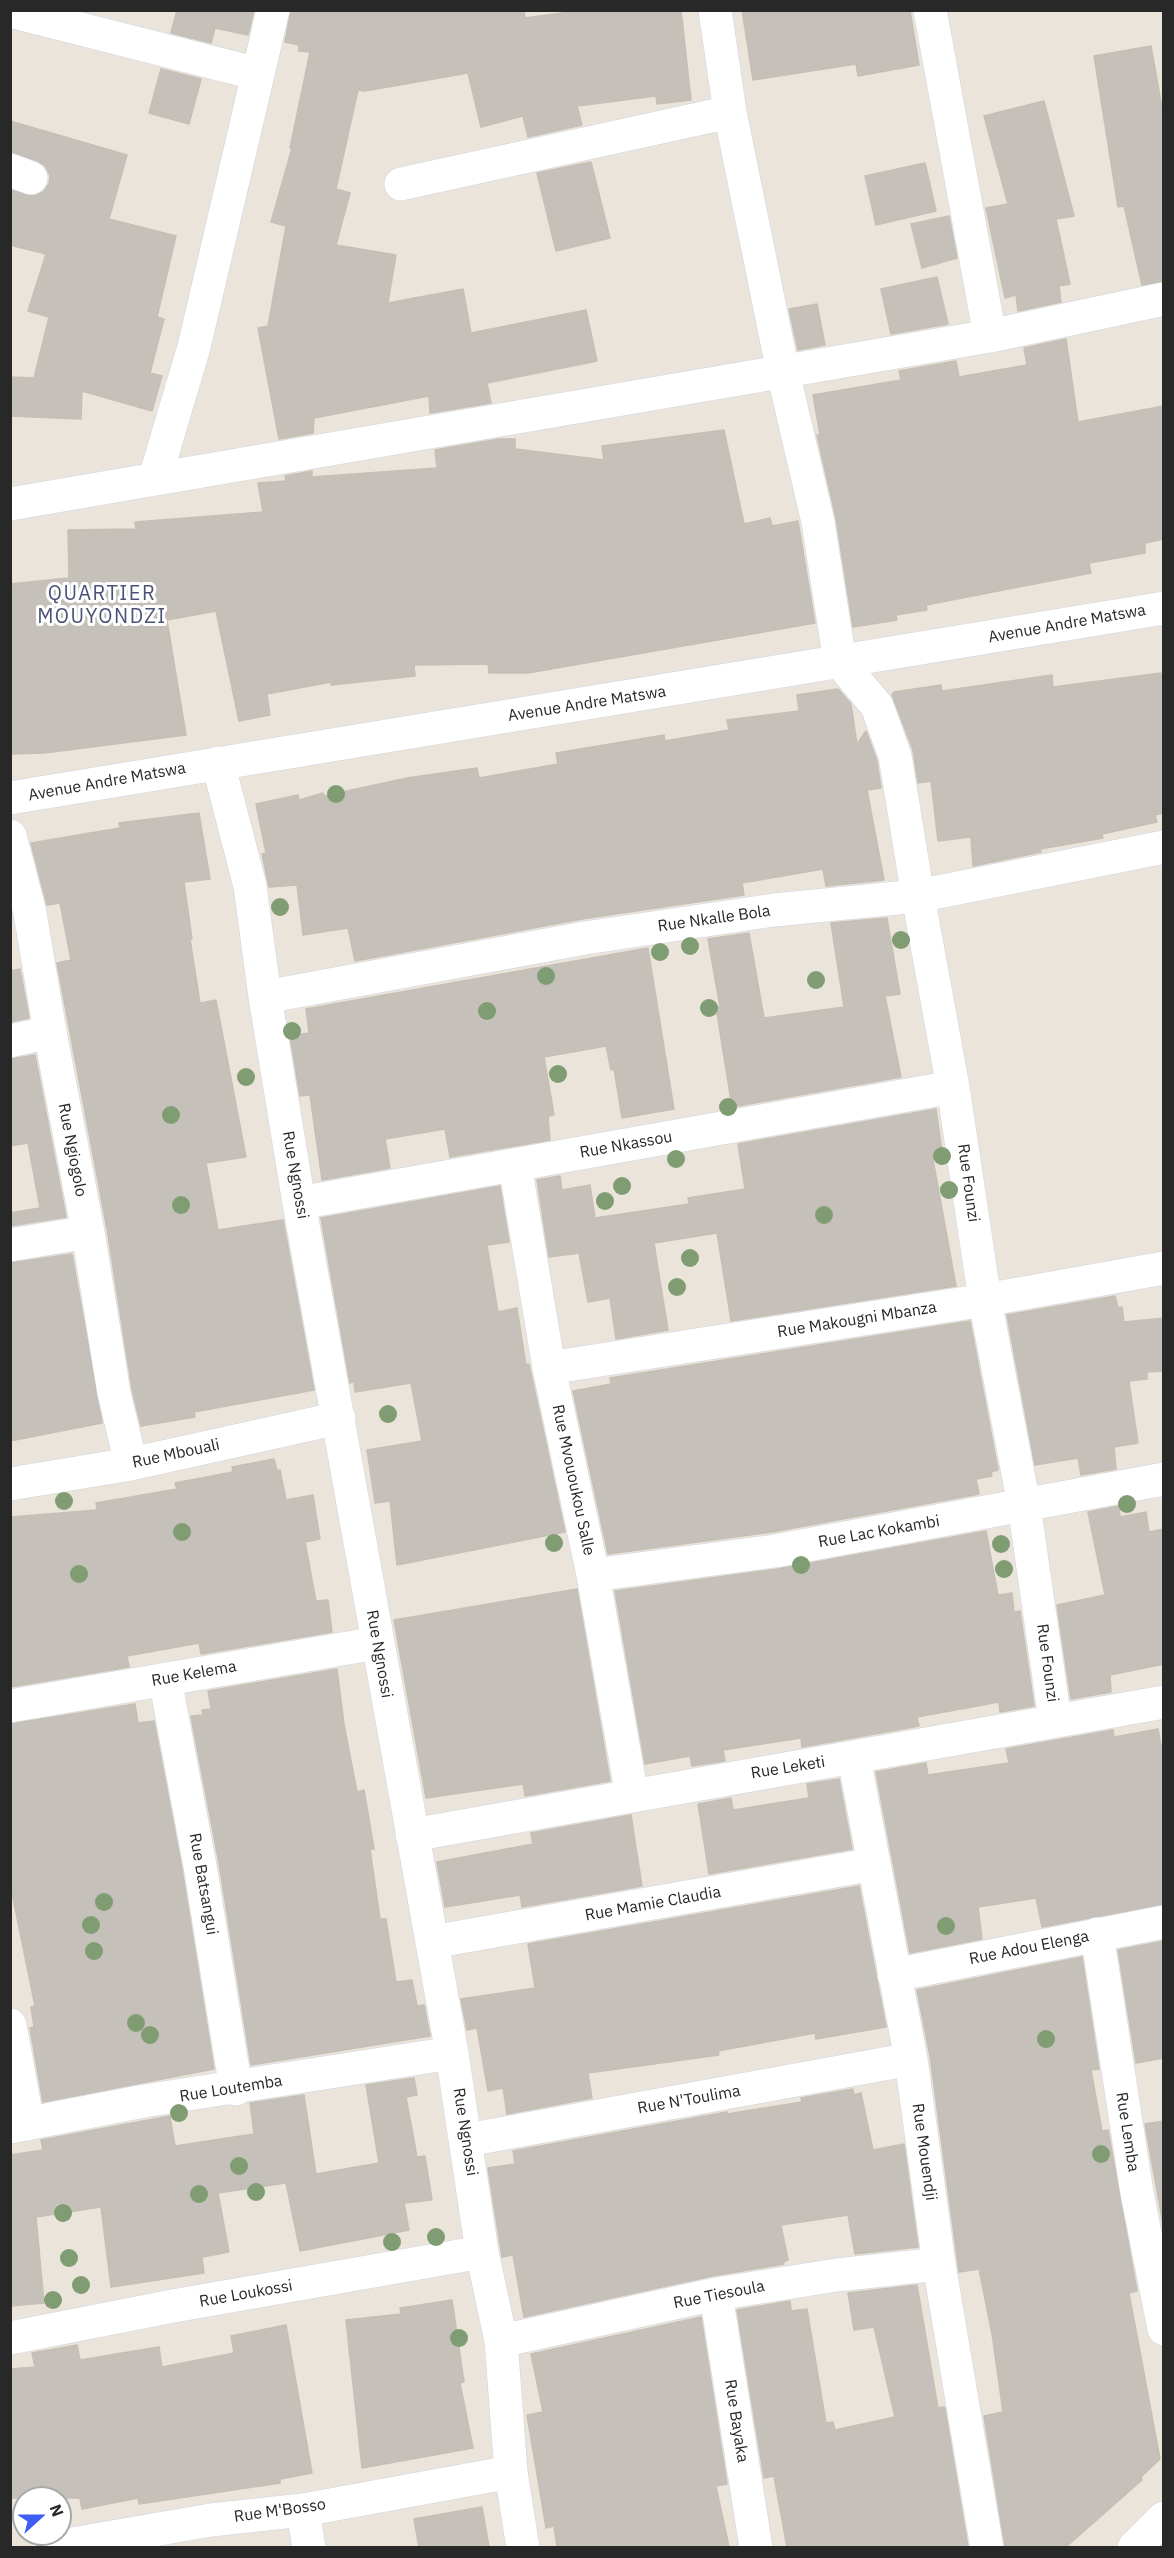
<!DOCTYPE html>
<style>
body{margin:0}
#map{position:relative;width:1174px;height:2558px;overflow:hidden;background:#eae4da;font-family:"IBM Plex Sans",sans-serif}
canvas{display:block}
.frame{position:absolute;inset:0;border:12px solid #282828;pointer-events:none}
.north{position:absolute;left:12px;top:2486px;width:60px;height:60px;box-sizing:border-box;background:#fff;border:2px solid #a9a9a9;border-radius:50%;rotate:69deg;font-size:16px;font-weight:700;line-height:24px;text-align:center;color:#282828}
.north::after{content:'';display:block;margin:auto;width:21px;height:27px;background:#3e5ef3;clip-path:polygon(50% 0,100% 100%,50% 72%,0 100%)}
</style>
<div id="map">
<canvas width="1174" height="2558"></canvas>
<div class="frame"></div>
<div class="north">N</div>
</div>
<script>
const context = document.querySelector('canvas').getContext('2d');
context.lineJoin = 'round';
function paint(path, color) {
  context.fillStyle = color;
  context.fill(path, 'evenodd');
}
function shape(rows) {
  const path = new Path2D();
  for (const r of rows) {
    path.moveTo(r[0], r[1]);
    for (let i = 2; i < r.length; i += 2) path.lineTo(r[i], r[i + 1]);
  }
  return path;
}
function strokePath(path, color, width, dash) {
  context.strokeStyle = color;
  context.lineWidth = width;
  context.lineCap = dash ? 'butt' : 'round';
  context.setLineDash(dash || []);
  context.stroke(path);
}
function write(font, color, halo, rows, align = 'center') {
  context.font = font + ' "IBM Plex Sans",sans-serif';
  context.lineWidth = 6;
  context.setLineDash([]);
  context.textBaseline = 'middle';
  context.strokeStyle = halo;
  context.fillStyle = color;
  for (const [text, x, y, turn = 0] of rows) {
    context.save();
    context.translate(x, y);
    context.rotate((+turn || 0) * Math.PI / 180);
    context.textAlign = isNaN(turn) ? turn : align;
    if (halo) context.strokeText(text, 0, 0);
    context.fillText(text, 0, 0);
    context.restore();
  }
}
const building = shape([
 [177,10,254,10,248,35,215,28,211,43,171,33,177,10],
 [291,10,524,10,525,18,584,10,681,10,691,100,657,104,656,96,577,106,582,125,528,137,523,116,481,127,468,73,365,91,358,90,336,189,350,193,336,245,396,255,388,303,463,289,471,333,586,310,597,361,487,383,491,403,430,413,429,396,314,418,313,433,279,439,258,328,268,326,286,226,271,222,292,148,290,148,310,52,299,51,299,45,285,42,291,10],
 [742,10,910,10,919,65,858,76,856,64,753,80,742,10],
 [1151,46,1164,119,1164,281,1142,285,1124,206,1118,207,1094,56,1151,46],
 [161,69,201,79,189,124,149,113,161,69],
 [1044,101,1074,216,1056,219,1070,284,1059,286,1061,302,1018,311,1016,295,1005,298,986,208,1008,204,984,116,1044,101],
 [10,121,127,155,109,219,176,236,157,317,164,319,150,373,162,376,152,411,82,391,81,419,10,416,10,377,34,378,49,317,28,311,46,254,10,245,10,190,35,196,43,192,49,184,50,176,46,167,38,161,10,152,10,121],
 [591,162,610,238,556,251,537,173,591,162],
 [925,163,936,211,876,225,865,176,925,163],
 [949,216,957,258,922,268,911,224,949,216],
 [937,277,948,324,891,334,881,289,937,277],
 [817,304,825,345,798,350,789,309,817,304],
 [1066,339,1078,422,1164,406,1164,539,1145,543,1145,553,1089,563,1091,573,926,605,927,610,896,615,897,620,853,627,836,518,817,435,820,435,813,395,901,380,899,371,956,361,959,377,1027,365,1024,348,1066,339],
 [724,430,744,524,770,518,772,526,798,521,815,623,528,673,489,673,488,664,414,665,415,676,331,685,331,682,267,694,270,715,239,721,216,611,167,620,186,735,44,753,10,754,10,584,69,578,68,530,136,529,135,522,263,512,258,483,286,481,285,476,312,471,312,477,437,468,435,450,499,439,515,439,515,449,604,460,602,446,724,430],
 [1161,673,1164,692,1164,813,1155,815,1157,822,1102,834,1103,838,1040,849,1041,852,973,866,971,837,938,841,931,781,918,783,913,750,892,695,894,692,941,685,942,691,1052,675,1053,687,1161,673],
 [838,689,851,704,857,744,866,731,877,761,881,788,867,790,884,880,826,886,823,869,742,883,744,895,582,919,355,961,348,928,303,935,297,885,269,887,262,854,266,853,256,804,298,795,299,800,323,793,324,796,407,778,477,768,479,778,558,764,556,753,664,735,665,741,729,730,727,720,799,711,797,695,838,689],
 [199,813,210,879,184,882,192,939,190,939,200,1003,216,1000,246,1157,206,1163,218,1230,283,1220,314,1390,194,1412,195,1417,141,1426,132,1389,107,1229,57,963,71,960,60,903,47,905,31,843,120,828,119,823,199,813],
 [887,918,900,994,885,996,901,1077,732,1107,716,1007,720,1007,708,939,749,933,764,1018,844,1007,831,923,887,918],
 [648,948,674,1109,622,1118,614,1069,611,1070,606,1046,544,1057,554,1115,548,1116,550,1140,450,1157,445,1129,385,1139,390,1168,322,1180,310,1095,300,1096,290,1036,309,1033,306,1009,648,948],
 [20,969,29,1018,10,1022,10,971,20,969],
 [35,1055,66,1217,10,1226,10,1213,40,1208,28,1143,10,1146,10,1059,35,1055],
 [936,1109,942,1151,932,1154,956,1286,731,1321,717,1233,654,1243,668,1330,616,1339,610,1298,588,1302,579,1253,549,1257,537,1180,560,1176,562,1190,590,1185,595,1218,689,1204,688,1198,745,1189,738,1144,936,1109],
 [500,1186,509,1242,487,1245,498,1312,517,1308,526,1365,529,1364,565,1532,397,1565,390,1501,375,1503,367,1450,422,1441,411,1383,355,1392,354,1382,350,1383,321,1218,500,1186],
 [72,1254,102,1423,10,1441,10,1263,72,1254],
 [1115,1296,1118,1308,1122,1307,1124,1322,1164,1318,1164,1371,1147,1372,1147,1379,1129,1381,1138,1443,1114,1447,1116,1469,1081,1475,1078,1458,1035,1465,1007,1315,1115,1296],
 [970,1321,998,1470,991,1472,992,1476,976,1479,979,1494,772,1532,608,1554,573,1391,611,1384,610,1378,970,1321],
 [274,1459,277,1471,280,1470,286,1500,313,1495,320,1539,305,1542,316,1601,328,1600,332,1632,201,1654,199,1643,127,1656,129,1667,10,1687,10,1517,97,1510,96,1503,177,1489,175,1483,233,1472,232,1467,274,1459],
 [1119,1506,1120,1517,1146,1512,1149,1532,1164,1529,1164,1664,1110,1675,1111,1692,1071,1699,1057,1605,1105,1595,1088,1512,1119,1506],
 [986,1531,998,1595,1012,1593,1014,1612,1020,1611,1034,1706,1000,1712,999,1702,917,1717,919,1726,802,1747,801,1738,723,1750,725,1761,692,1766,690,1756,645,1764,615,1591,778,1569,986,1531],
 [577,1589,610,1781,525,1796,523,1784,426,1798,394,1620,577,1589],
 [337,1669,344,1724,357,1792,364,1790,374,1849,370,1849,380,1919,386,1919,396,1982,412,1980,417,2006,424,2005,430,2036,251,2065,219,1863,191,1716,203,1715,202,1710,211,1709,208,1691,337,1669],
 [135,1704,138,1723,154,1721,182,1869,214,2069,43,2102,30,2028,34,2027,31,2007,35,2006,10,1883,10,1724,135,1704],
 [1158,1729,1161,1746,1164,1745,1164,1904,1042,1927,1036,1898,978,1907,982,1939,910,1953,876,1772,926,1763,928,1775,1009,1763,1006,1749,1113,1730,1114,1737,1158,1729],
 [839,1779,852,1849,709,1874,698,1804,731,1798,733,1810,809,1798,807,1784,839,1779],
 [631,1815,642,1886,522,1907,520,1895,445,1907,437,1862,533,1844,531,1833,631,1815],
 [859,1886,886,2027,816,2039,815,2033,718,2051,719,2055,588,2073,592,2098,507,2114,503,2088,488,2091,477,2028,467,2030,461,1999,535,1988,528,1944,859,1886],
 [1164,1941,1164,2058,1136,2063,1118,1950,1164,1941],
 [1082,1957,1099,2069,1091,2070,1102,2131,1108,2130,1137,2291,1129,2293,1160,2459,1141,2477,1142,2480,1066,2547,1005,2547,984,2416,1003,2412,992,2334,979,2269,959,2272,930,2056,917,1990,1082,1957],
 [414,2078,417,2095,406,2097,417,2157,425,2156,432,2200,404,2203,409,2230,300,2251,286,2183,218,2193,229,2252,202,2257,204,2273,111,2287,101,2207,36,2217,44,2303,10,2306,10,2155,43,2150,41,2140,170,2116,175,2146,254,2134,250,2103,304,2095,316,2174,379,2163,366,2085,414,2078],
 [853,2089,854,2095,861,2093,873,2150,904,2144,918,2247,855,2254,848,2215,781,2225,788,2260,783,2262,784,2264,712,2276,524,2317,513,2255,502,2257,488,2168,515,2164,513,2151,727,2112,727,2114,802,2102,801,2098,853,2089],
 [1164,2121,1164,2230,1145,2124,1164,2121],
 [917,2285,938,2408,944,2407,945,2409,968,2547,787,2547,774,2476,764,2478,737,2310,790,2301,791,2311,807,2309,826,2423,833,2422,835,2430,895,2417,874,2327,854,2330,848,2293,917,2285],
 [452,2300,464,2382,460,2383,473,2448,362,2468,346,2320,401,2314,400,2308,452,2300],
 [701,2317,727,2484,716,2486,729,2547,557,2547,554,2526,546,2528,527,2415,543,2412,531,2354,701,2317],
 [286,2325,312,2473,280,2479,280,2483,139,2504,138,2498,82,2509,80,2498,10,2498,10,2369,35,2367,32,2353,77,2345,80,2360,159,2347,162,2367,234,2353,231,2336,286,2325],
 [482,2507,489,2547,419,2547,414,2519,482,2507]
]);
paint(building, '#c6c0ba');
strokePath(building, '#c5bfb4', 1.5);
const minor = shape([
 [715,10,730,112,783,372,818,522,840,662,877,706,895,756,918,896,953,1087,985,1300,1024,1505,1055,1720],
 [930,10,990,336],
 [10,11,258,74],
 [10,170,31,178],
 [401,184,730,112],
 [155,478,194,347,273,10],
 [10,504,990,336,1164,299],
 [218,763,250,886,265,997,299,1203,452,2053,482,2252,501,2341,511,2472,523,2548],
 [10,798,1164,608],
 [10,836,30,913,50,1032,88,1232,114,1393,131,1464],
 [265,997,585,938,774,910,918,896,1164,847],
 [10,1041,50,1032],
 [515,1165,549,1368,593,1575,632,1796],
 [299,1203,953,1087],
 [10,1245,88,1232],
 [549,1368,985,1300,1164,1268],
 [10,1484,131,1464,339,1418],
 [593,1575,775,1551,1164,1479],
 [165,1679,200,1866,236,2089],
 [10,1706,377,1643],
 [854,1758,911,2059,939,2264,987,2548],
 [412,1835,1164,1702],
 [1097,1934,1137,2193,1164,2329],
 [432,1942,874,1864],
 [894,1975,1164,1922],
 [10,2025,28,2124],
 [10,2127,144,2101,452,2053],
 [467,2140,911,2059],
 [716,2294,756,2548],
 [10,2338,173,2306,482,2252],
 [501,2341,716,2294,837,2275,939,2264],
 [303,2510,309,2548],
 [49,2548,211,2520,303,2510,511,2472],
 [1134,2548,1164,2518]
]);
strokePath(minor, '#d0d3e1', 34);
strokePath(minor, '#fff', 33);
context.fillStyle = '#809c72';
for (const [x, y] of [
 [336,794],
 [280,907],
 [901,940],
 [690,946],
 [660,952],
 [546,976],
 [816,980],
 [709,1008],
 [487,1011],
 [292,1031],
 [558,1074],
 [246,1077],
 [728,1107],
 [171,1115],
 [942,1156],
 [676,1159],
 [622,1186],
 [949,1190],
 [605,1201],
 [181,1205],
 [824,1215],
 [690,1258],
 [677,1287],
 [388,1414],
 [64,1501],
 [1127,1504],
 [182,1532],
 [554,1543],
 [1001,1544],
 [801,1565],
 [1004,1569],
 [79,1574],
 [104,1902],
 [91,1925],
 [946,1926],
 [94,1951],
 [136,2023],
 [150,2035],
 [1046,2039],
 [179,2113],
 [1101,2154],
 [239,2166],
 [256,2192],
 [199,2194],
 [63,2213],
 [436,2237],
 [392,2242],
 [69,2258],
 [81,2285],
 [53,2300],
 [459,2338]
]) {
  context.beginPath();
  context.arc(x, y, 9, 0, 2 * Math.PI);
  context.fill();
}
write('16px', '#282828', '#fff', [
 ["Avenue Andre Matswa",1067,624,-10],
 ["Avenue Andre Matswa",587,704,-9],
 ["Avenue Andre Matswa",107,782,-10],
 ["Rue Nkalle Bola",714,919,-8],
 ["Rue Nkassou",626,1145,-10],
 ["Rue Ngiogolo",72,1150,79],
 ["Rue Ngnossi",295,1175,80],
 ["Rue Founzi",968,1183,82],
 ["Rue Makougni Mbanza",857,1320,-9],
 ["Rue Mbouali",176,1454,-12],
 ["Rue Mvououkou Salle",573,1480,78],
 ["Rue Lac Kokambi",879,1532,-10],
 ["Rue Ngnossi",379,1654,80],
 ["Rue Founzi",1047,1663,82],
 ["Rue Kelema",194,1674,-10],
 ["Rue Leketi",788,1768,-9],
 ["Rue Batsangui",203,1884,80],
 ["Rue Mamie Claudia",653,1904,-10],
 ["Rue Adou Elenga",1029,1948,-11],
 ["Rue Loutemba",231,2089,-9],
 ["Rue N'Toulima",689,2100,-10],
 ["Rue Ngnossi",465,2132,81],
 ["Rue Lemba",1127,2132,81],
 ["Rue Mouendji",924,2152,82],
 ["Rue Loukossi",246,2294,-10],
 ["Rue Tiesoula",719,2295,-11],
 ["Rue Bayaka",736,2421,81],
 ["Rue M'Bosso",280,2511,-8]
]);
context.letterSpacing = '1.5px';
write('20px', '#4b5277', '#fff', [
 ["QUARTIER",102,594],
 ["MOUYONDZI",102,617]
]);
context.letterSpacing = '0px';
</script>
